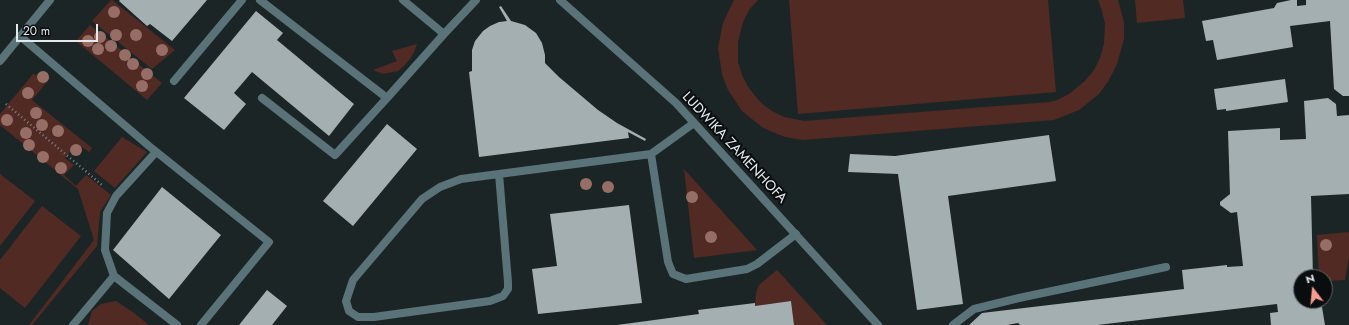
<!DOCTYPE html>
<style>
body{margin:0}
#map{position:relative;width:1349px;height:325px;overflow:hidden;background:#1c2526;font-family:Jost,sans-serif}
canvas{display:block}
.north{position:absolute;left:1293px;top:269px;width:40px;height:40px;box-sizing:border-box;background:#0a0d0e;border:1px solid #616566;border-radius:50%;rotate:344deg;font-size:11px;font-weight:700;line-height:16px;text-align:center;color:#e4e9eb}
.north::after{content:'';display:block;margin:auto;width:14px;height:18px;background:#f59d8f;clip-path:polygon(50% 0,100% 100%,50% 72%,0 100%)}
.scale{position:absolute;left:16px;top:24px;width:82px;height:18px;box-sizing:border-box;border:2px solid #e4e9eb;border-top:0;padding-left:5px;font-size:12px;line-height:14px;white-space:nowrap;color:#e4e9eb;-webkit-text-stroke:3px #0a0d0e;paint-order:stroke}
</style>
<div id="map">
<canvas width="1349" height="325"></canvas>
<div class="north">N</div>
<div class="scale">20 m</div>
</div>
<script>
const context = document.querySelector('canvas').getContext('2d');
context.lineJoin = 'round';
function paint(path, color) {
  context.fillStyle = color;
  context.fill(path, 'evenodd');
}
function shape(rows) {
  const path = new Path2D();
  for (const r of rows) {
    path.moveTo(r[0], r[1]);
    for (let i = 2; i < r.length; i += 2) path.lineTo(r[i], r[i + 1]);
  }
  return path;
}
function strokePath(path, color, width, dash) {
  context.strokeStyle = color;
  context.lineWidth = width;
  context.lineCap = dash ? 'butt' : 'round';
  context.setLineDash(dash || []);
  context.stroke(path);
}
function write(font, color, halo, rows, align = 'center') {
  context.font = font + ' Jost,sans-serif';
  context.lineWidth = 4;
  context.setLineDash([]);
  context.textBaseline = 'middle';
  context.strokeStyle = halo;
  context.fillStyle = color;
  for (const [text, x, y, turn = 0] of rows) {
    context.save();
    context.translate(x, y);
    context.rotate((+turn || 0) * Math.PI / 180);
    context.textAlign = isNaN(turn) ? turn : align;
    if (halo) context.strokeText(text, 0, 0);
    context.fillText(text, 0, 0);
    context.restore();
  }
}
paint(shape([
 [111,0,112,0,175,50,152,69,92,21],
 [734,0,758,0,749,10,743,22,738,42,738,62,742,75,748,87,761,103,772,111,784,117,804,121,1050,102,1057,100,1069,94,1085,81,1094,70,1100,58,1104,44,1105,24,1102,11,1098,0,1118,0,1124,22,1124,39,1117,64,1109,80,1099,94,1079,110,1054,120,803,140,785,137,770,131,762,127,742,111,728,90,722,74,718,48,723,23],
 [789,0,1048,0,1056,92,798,114],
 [1135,0,1183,0,1185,18,1137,23],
 [90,25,162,83,147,100,76,41],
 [417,44,414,52,410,59,404,66,398,71,383,74,373,70,397,61,392,51],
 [33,74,50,78,32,100,92,148,89,152,82,147,76,151,71,151,65,158,74,165,64,175,76,186,86,175,111,195,100,212,97,246,32,325,29,325,94,240,78,189,0,125,0,114],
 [122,137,147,152,115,188,94,171],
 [684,169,757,250,694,258],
 [0,174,35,201,0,246],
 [42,206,81,236,25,308,0,288,0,260],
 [1349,232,1349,257,1345,280,1325,281,1325,277,1319,277,1317,235],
 [777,270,827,325,794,325,791,301,755,306,756,293,759,285],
 [116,301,134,313,149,325,88,325,92,311,101,304]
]), '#522a24');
paint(shape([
 [120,0,207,0,172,41,150,24,147,26,119,1],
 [1291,0,1297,0,1297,6,1306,5,1306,0,1349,0,1349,96,1343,96,1334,89,1330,21,1290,26,1293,47,1217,60,1213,40,1206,41,1202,21,1274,8,1277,3],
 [501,6,511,21,525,25,536,33,542,43,545,55,545,63,559,77,598,110,617,123,646,139,645,141,628,132,629,138,479,157,469,72,472,71,472,50,475,41,483,31,490,26,499,22,507,21,499,7],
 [256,11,283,33,277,40,354,104,329,136,252,72,234,93,246,104,224,130,184,98],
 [1285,79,1288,102,1226,111,1226,109,1217,110,1214,89],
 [1328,98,1336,104,1337,116,1349,115,1349,194,1311,196,1313,277,1301,277,1301,301,1321,301,1325,325,1271,325,1270,313,1278,312,1277,304,1097,325,1020,325,1018,323,1007,325,969,325,982,313,1184,289,1182,270,1227,265,1227,267,1243,266,1237,212,1231,213,1220,205,1220,202,1230,194,1228,131,1280,128,1280,140,1306,139,1304,101],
 [387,124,417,149,353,226,323,201],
 [1049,135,1056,181,948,196,963,304,917,310,898,174,848,172,850,154,895,156],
 [162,187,221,235,169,299,113,250],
 [629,205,642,303,538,314,532,269,557,266,550,214],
 [267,290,287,306,272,325,239,325],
 [791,301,794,325,617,325,699,314,698,310,755,303,755,306]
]), '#a4afb1');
strokePath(shape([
 [6,104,102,185]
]), '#7d8486', 2.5, [1, 3]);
strokePath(shape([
 [260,0,387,98,444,34,403,0],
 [444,34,476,0],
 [20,36,149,146,269,242,201,325],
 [174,81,242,0],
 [262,98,335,155,387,98],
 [694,123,651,154,668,262,673,274,686,279,747,269,757,264,796,234],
 [499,174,508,282,508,289,503,296,490,301,374,317,358,317,349,311,346,301,353,280,422,199,440,187,461,179,651,154],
 [114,276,105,250,107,213,116,196,156,152],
 [73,325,114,276,177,325],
 [953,325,974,309,1019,298,1166,267]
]), '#597378', 8);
strokePath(shape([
 [560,0,676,103,878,325],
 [0,61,50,0]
]), '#597378', 8);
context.fillStyle = '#976e66';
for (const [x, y] of [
 [114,12],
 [116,35],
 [136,35],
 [100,37],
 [88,41],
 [111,46],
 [98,49],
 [162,50],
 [125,55],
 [133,64],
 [147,74],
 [43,77],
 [142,86],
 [28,93],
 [36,113],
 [7,120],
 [42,125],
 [58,131],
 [26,133],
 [29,145],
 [76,150],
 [43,157],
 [61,168],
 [586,184],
 [608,187],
 [692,197],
 [711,237],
 [1326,245]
]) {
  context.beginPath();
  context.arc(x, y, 6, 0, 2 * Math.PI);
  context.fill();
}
write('14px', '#e4e9eb', '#0a0d0e', [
 ["LUDWIKA ZAMENHOFA",734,148,47]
]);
</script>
